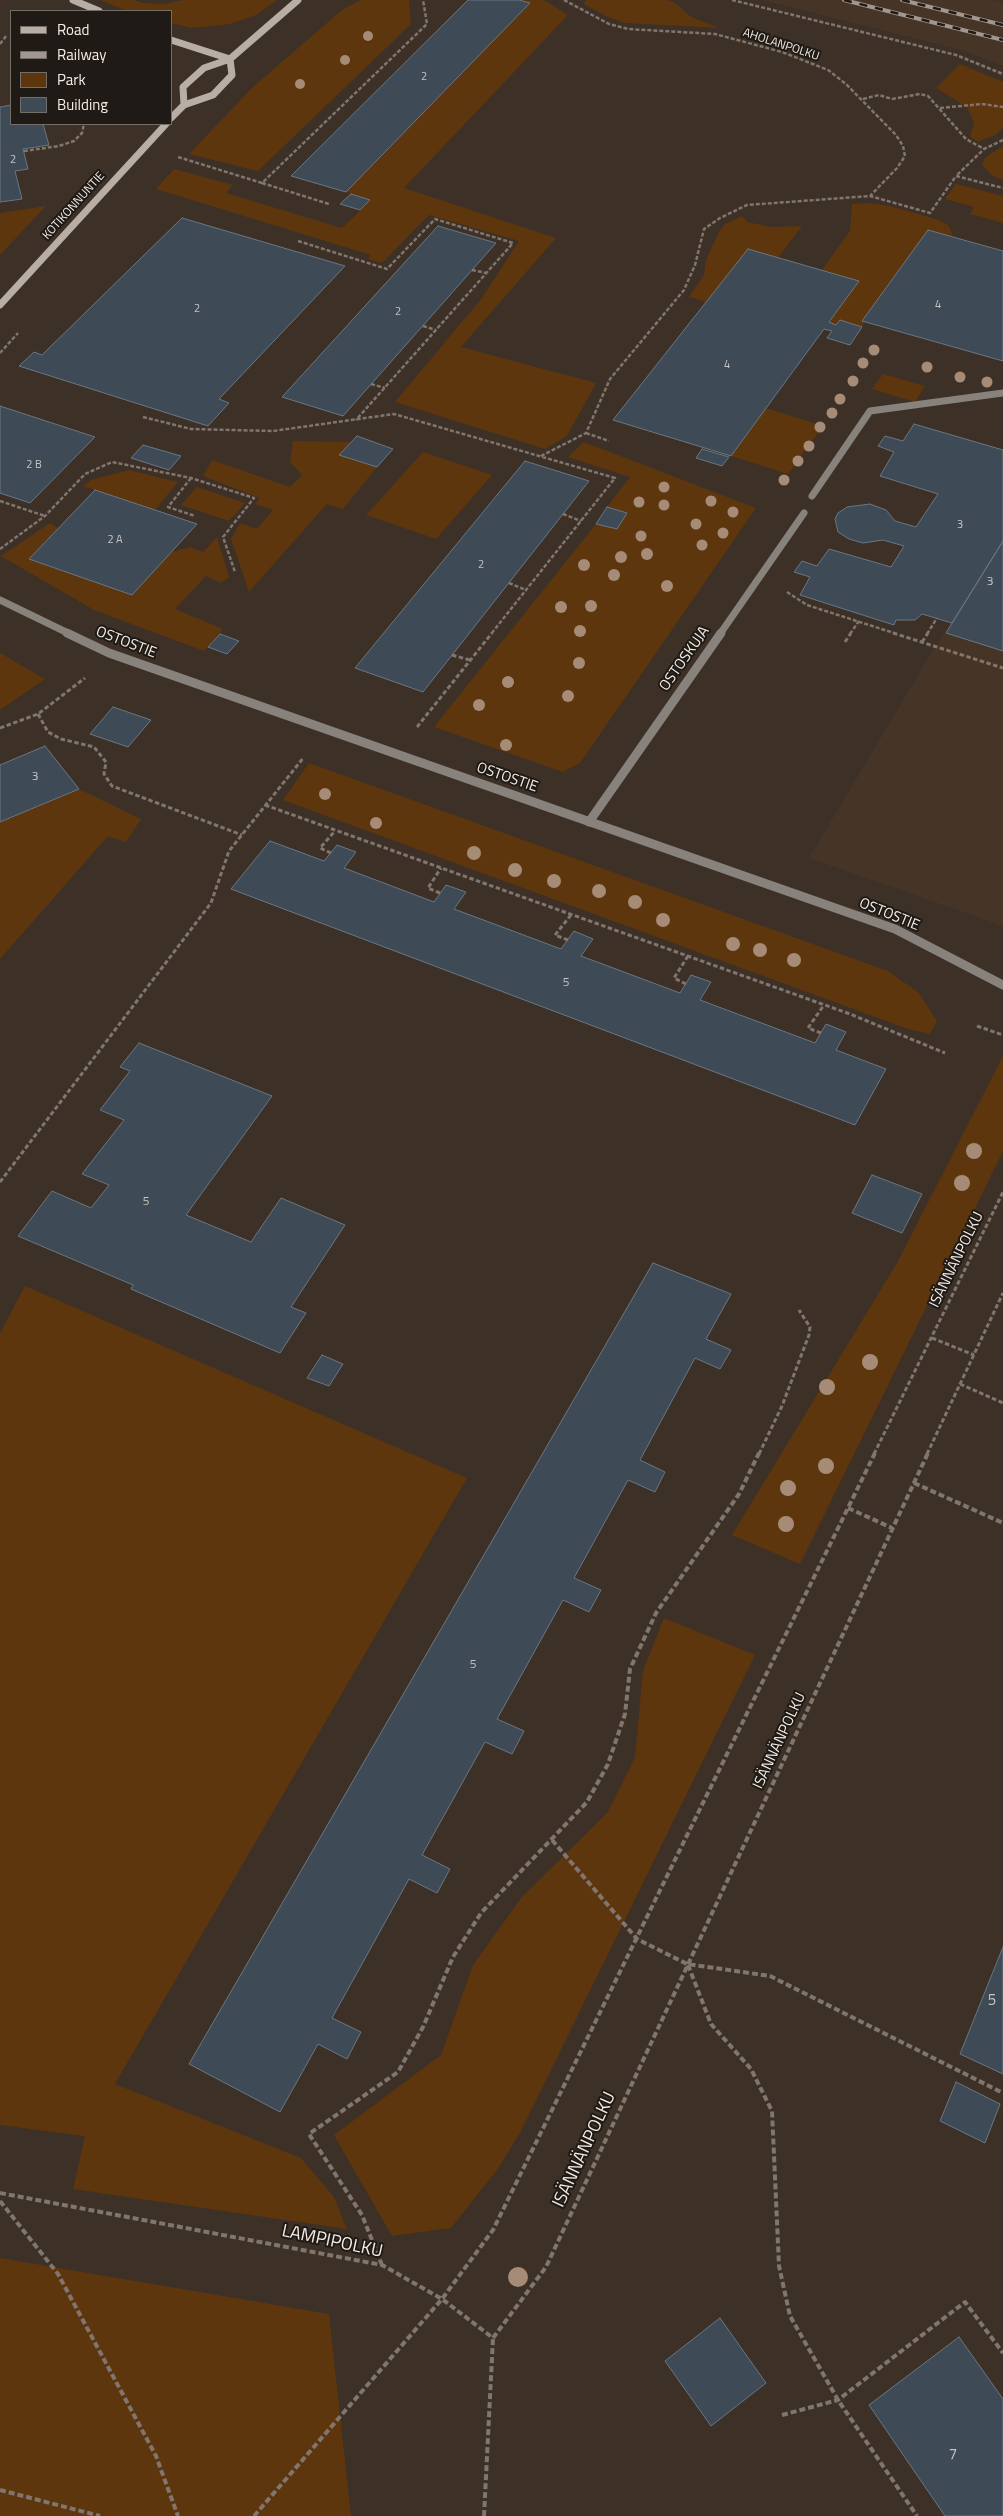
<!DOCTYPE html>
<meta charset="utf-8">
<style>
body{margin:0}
#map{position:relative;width:1003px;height:2516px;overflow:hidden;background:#3c3027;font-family:"Titillium Web",sans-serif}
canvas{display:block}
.legend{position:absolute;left:10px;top:10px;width:162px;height:115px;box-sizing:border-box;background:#1f1a15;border:1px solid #746e69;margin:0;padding:6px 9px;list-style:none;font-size:15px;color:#f4ece6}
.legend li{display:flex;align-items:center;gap:10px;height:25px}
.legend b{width:25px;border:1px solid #746e69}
</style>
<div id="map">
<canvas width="1003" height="2516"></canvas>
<ul class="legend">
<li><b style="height:6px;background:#b8aea6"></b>Road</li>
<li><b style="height:6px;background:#a19790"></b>Railway</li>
<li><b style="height:14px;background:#5e360e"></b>Park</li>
<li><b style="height:14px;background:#3e4a55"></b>Building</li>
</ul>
</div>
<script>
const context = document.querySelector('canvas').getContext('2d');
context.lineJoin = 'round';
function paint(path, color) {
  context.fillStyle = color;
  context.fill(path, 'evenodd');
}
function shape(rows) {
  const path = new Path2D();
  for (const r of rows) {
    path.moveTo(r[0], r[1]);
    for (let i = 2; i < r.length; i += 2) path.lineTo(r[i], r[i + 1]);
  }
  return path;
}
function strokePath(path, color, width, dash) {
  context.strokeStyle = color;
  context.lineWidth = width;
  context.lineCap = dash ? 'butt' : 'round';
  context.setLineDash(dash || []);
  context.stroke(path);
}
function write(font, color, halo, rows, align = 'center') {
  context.font = font + ' "Titillium Web",sans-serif';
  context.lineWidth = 4;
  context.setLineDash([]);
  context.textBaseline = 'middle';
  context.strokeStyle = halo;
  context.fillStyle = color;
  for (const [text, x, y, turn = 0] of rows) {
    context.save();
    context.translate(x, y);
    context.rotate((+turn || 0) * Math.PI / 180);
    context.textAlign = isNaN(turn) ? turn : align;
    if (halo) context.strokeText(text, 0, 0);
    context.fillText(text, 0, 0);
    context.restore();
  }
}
paint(shape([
 [762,0,993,0,1003,2,1003,66,965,51],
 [1003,541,1003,926,809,858,932,652]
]), '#463527');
paint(shape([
 [100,0,133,0,143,3,164,4,183,0,277,0,256,15,230,24,192,28,171,23,171,11,127,11],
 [361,0,409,0,411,24,258,171,189,154,252,88,343,9],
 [519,0,544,0,568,15,404,188,556,238,461,347,596,383,567,436,545,449,395,402,482,298,519,241,429,215,382,263,368,259,371,255,156,189,174,169,233,185,226,193,342,228,370,201,346,192,530,3],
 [586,0,667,0,677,4,691,17,719,28,625,23,608,17,584,4],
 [960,64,1003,82,1003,127,997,134,978,142,970,137,974,123,967,107,936,88],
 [1003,146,1003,180,991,175,982,164,985,158],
 [956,184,1003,196,1003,223,970,214,974,207,945,199],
 [868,203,890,206,939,220,949,226,953,237,928,230,862,321,865,322,862,327,840,321,836,325,829,322,859,281,822,270,850,231,852,204],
 [46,206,0,255,0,213],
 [742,216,747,222,771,227,802,226,778,258,748,250,706,302,689,297,704,275,706,260,719,232,725,224],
 [883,374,925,386,915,402,872,389],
 [766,408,823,426,788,474,731,456],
 [293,441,352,442,340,455,377,467,343,509,327,504,249,592,231,539,240,523,257,529,273,510,255,504,260,498,203,476,212,460,290,487,302,475,290,462],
 [584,442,756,508,580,763,563,772,434,727,596,524,616,529,627,513,607,507,630,477,568,457],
 [423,452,492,475,436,539,366,515],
 [129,470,178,482,155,510,83,486,91,480],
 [197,487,245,503,229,521,181,505],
 [50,523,58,528,29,559,132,595,172,552,190,547,203,552,217,537,229,577,221,583,206,576,175,609,223,629,204,651,94,610,1,556],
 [0,653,45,679,0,710],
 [309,763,888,971,918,992,937,1021,930,1034,908,1029,283,800],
 [79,789,141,819,126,842,108,836,0,959,0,822],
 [1003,1056,1003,1151,800,1564,732,1535,897,1263],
 [25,1286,467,1478,115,2084,301,2158,334,2197,347,2229,73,2189,85,2136,0,2125,0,1333],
 [664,1618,755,1655,520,2133,497,2170,451,2228,392,2236,334,2135,441,2055,473,1965,522,1897,608,1812,635,1757,643,1671],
 [0,2258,329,2314,351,2516,0,2516]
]), '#5e360e');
const building = shape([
 [468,0,519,0,530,3,346,192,291,176,468,0],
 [11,105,11,124,43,124,49,145,23,149,28,169,15,171,22,199,0,202,0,107,11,105],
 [351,194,370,200,360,210,340,204,351,194],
 [182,218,345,266,219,399,229,403,208,426,19,366,34,352,42,355,182,218],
 [438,226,496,243,343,416,282,397,438,226],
 [928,230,1003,251,1003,361,862,321,928,230],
 [748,249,859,281,829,322,836,325,840,320,862,327,850,345,827,338,832,331,824,329,731,456,613,420,748,249],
 [0,406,95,437,30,503,0,493,0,406],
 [914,424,1003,450,1003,541,952,623,922,614,915,620,896,620,894,625,800,595,810,577,794,572,802,561,817,566,829,549,891,567,904,546,883,540,863,543,849,539,838,532,835,519,838,513,847,507,870,504,886,510,895,521,916,527,938,494,880,476,894,452,878,446,885,436,903,441,914,424],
 [357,436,393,449,377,467,339,455,357,436],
 [143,445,181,456,169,470,131,458,143,445],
 [702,449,729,457,722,466,696,458,702,449],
 [525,461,589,481,423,692,355,668,525,461],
 [95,490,197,524,132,595,29,559,95,490],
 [607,507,627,513,617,529,596,524,607,507],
 [1003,541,1003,651,946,633,1003,541],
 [220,634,239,641,227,654,208,647,220,634],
 [113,707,151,720,128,747,90,734,113,707],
 [45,746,79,789,0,822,0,765,45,746],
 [270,841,324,861,337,845,356,852,344,868,434,902,446,885,466,892,454,909,561,949,574,931,593,939,581,956,680,993,691,975,711,982,700,1000,815,1043,826,1024,846,1032,836,1050,886,1069,855,1125,231,889,270,841],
 [139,1043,272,1096,186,1215,251,1242,281,1198,345,1225,291,1307,306,1313,280,1353,131,1289,133,1285,18,1236,52,1191,91,1208,109,1185,82,1174,124,1120,100,1110,130,1071,120,1067,139,1043],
 [872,1175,922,1194,902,1233,852,1213,872,1175],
 [653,1263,731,1294,706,1339,731,1350,720,1369,695,1358,640,1460,665,1472,655,1492,628,1480,574,1578,601,1590,589,1612,563,1600,497,1719,524,1731,512,1754,485,1742,422,1855,450,1869,437,1893,409,1879,332,2018,361,2032,347,2059,318,2044,280,2112,189,2064,653,1263],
 [322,1355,343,1364,329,1386,307,1378,322,1355],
 [1003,1947,1003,2074,960,2054,1003,1947],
 [956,2082,1000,2104,985,2143,940,2121,956,2082],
 [720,2318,766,2383,711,2426,665,2361,720,2318],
 [959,2337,1003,2399,1003,2516,945,2516,869,2405,959,2337]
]);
paint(building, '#3e4a55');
strokePath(building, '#6a7783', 1);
strokePath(shape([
 [564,0,609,24,628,29,715,34,782,52,828,70,846,84,896,135,903,146,905,156,897,168,870,196],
 [732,0,956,55,1003,74],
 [0,44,6,36],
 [863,99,879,95,892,99,920,94,928,96,966,139,984,149],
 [940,108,982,104,1003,107],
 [1003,140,984,149,956,176,1003,188],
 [24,151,59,146,74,141,82,133,84,124],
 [178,157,262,183,427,24,423,0],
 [262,183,329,204],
 [298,241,387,269,435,219,513,243,356,420],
 [472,270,486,273],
 [423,326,436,330],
 [0,353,18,333],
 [371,384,385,388],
 [143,417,191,429,273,431,394,414,615,478,491,634],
 [586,433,609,441],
 [541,456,586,433,610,379,684,290,695,265,704,229,720,218,747,205,870,196,930,213,956,176],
 [191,478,168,507,195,516],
 [0,501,45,516],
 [563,514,581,521],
 [0,549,45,516,85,474,112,462,191,478,254,498,223,537,235,572],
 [509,583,526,590],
 [787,592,807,605,897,634],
 [850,634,859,621],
 [927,634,937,618]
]), '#80766e', 2.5, [4, 2]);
strokePath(shape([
 [893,633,1003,668],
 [845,642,851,633],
 [922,642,928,633],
 [452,655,470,660],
 [38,714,48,732,61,739,94,747,106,762,104,774,112,786,242,835],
 [417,727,492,633],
 [0,728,38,714,85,678],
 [265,805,850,1014,945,1053],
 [331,853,320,848,335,831],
 [440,893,428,888,441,868],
 [568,940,555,935,571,915],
 [686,984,674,978,688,956],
 [977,1026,1003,1035],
 [821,1033,808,1028,824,1005],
 [0,1182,211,903,229,851,304,757],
 [932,1338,974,1355],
 [960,1384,1003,1403],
 [759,1454,782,1406,809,1335,810,1327,799,1310],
 [874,1454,1003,1192],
 [927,1454,1003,1293]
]), '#80766e', 3, [4.5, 2.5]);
strokePath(shape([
 [914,1483,1003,1523],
 [848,1508,892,1528],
 [552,1840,637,1939,687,1964,770,1976,1003,2093],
 [688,1965,711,2024,751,2069,772,2111,779,2266,790,2316,838,2400,917,2516],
 [0,2193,382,2265,442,2299,493,2338],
 [0,2201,58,2274,156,2456,178,2516],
 [382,2265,362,2215,309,2134,398,2072,423,2027,453,1957,481,1913,587,1802,608,1764,625,1714,630,1669,656,1613,739,1494,759,1453],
 [493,2338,546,2267,928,1453],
 [782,2415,838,2400,965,2302,1003,2353],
 [0,2490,100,2516],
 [254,2516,442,2299,493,2230,875,1453],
 [484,2516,493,2338]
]), '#80766e', 4, [6, 3]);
strokePath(shape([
 [720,634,804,513]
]), '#88827d', 7);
strokePath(shape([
 [589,822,721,633]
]), '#88827d', 9);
strokePath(shape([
 [812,496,870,411,1003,393],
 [0,600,70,634]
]), '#88827d', 7);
strokePath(shape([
 [67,633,109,653,895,929,1003,985]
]), '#88827d', 9);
strokePath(shape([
 [73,0,99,11],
 [171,40,230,59],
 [184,105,183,87,204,68,230,59,298,0],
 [171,118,184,105,213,95,232,75,230,59],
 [0,305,166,124]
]), '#b8aea6', 7);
const rail = shape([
 [844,0,1003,40],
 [902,0,1003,25]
]);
strokePath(rail, '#a19790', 4);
strokePath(rail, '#1f1a15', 2.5, [8]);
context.fillStyle = '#a68c77';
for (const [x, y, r] of [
 [368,36,5],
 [345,60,5],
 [300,84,5],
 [874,350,5.5],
 [863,363,5.5],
 [927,367,5.5],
 [960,377,5.5],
 [853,381,5.5],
 [987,382,5.5],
 [840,399,5.5],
 [832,413,5.5],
 [820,427,5.5],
 [809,446,5.5],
 [798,461,5.5],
 [784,480,5.5],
 [664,487,5.5],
 [711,501,5.5],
 [639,502,5.5],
 [664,505,5.5],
 [733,512,5.5],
 [696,524,5.5],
 [723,533,5.5],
 [641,536,5.5],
 [702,545,5.5],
 [647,554,6],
 [621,557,6],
 [584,565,6],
 [614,575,6],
 [667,586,6],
 [591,606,6],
 [561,607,6],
 [580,631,6],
 [579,663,6],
 [508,682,6],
 [568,696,6],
 [479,705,6],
 [506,745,6],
 [325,794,6],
 [376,823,6],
 [474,853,7],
 [515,870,7],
 [554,881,7],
 [599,891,7],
 [635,902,7],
 [663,920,7],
 [733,944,7],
 [760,950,7],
 [794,960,7],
 [974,1151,8],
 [962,1183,8],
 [870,1362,8],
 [827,1387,8],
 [826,1466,8],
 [788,1488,8],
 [786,1524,8],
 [518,2277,10]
]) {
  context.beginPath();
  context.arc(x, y, r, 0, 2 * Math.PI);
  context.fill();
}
write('11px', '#c6c4c2', null, [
 ["2",424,77],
 ["2",13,160],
 ["4",938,305],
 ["2",197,309],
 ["2",398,312],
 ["4",727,365],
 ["2 B",34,465],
 ["3",960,525],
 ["2 A",115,540],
 ["2",481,565]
]);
write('12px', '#f4ece6', '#1f1a15', [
 ["AHOLANPOLKU",781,45,18],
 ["KOTIKONNUNTIE",74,206,-48]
]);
write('12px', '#c6c4c2', null, [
 ["3",990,582],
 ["3",35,777],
 ["5",566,983],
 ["5",146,1202],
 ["5",473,1665]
]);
write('15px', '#f4ece6', '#1f1a15', [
 ["OSTOSTIE",126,643,21],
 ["OSTOSKUJA",685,659,-55],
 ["OSTOSTIE",507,778,19],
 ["OSTOSTIE",889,915,22],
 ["ISÄNNÄNPOLKU",957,1260,-64],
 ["ISÄNNÄNPOLKU",780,1741,-65]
]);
write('15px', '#c6c4c2', null, [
 ["5",992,2001],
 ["7",953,2455]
]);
write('18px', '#f4ece6', '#1f1a15', [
 ["ISÄNNÄNPOLKU",585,2150,-65],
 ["LAMPIPOLKU",332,2242,12]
]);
</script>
